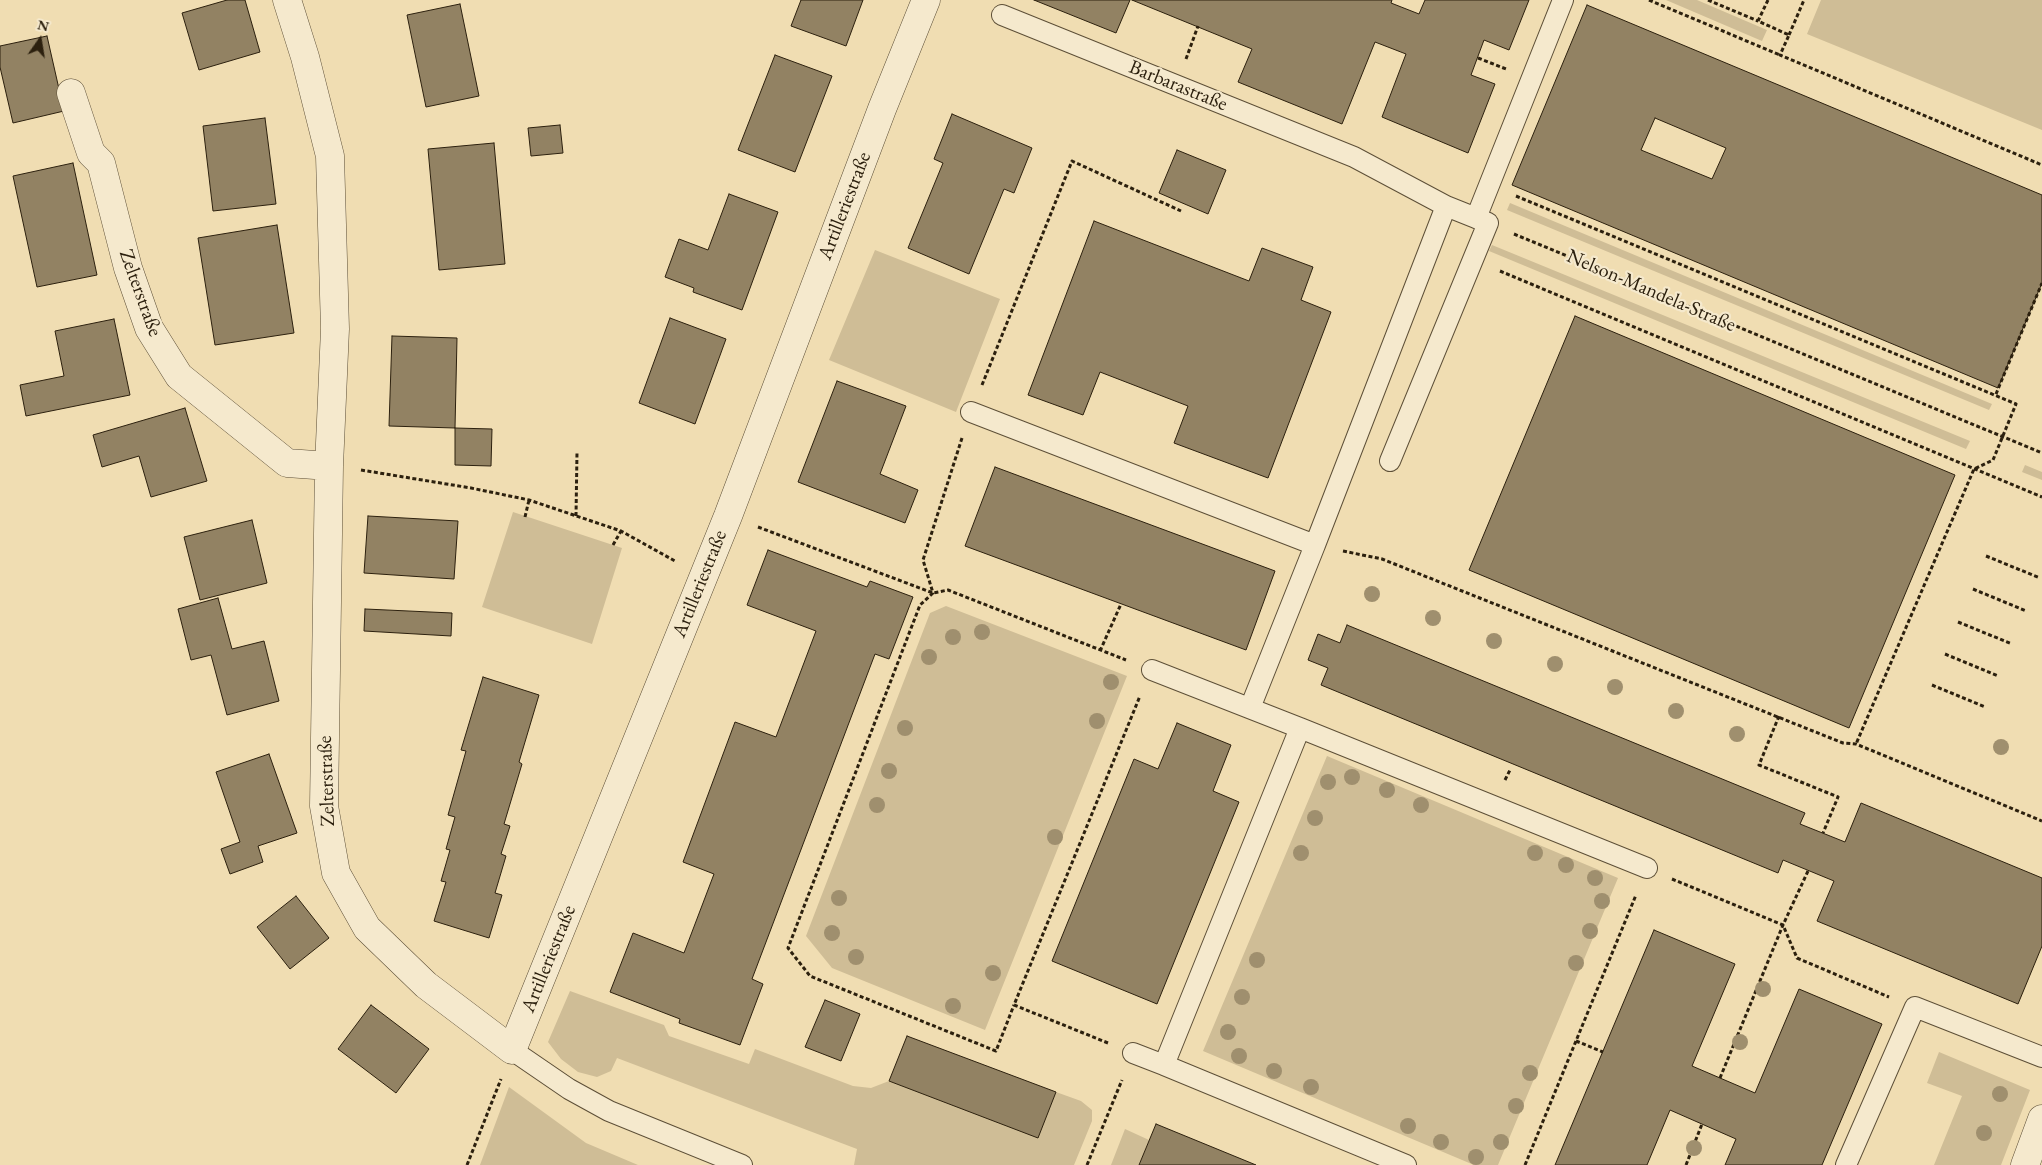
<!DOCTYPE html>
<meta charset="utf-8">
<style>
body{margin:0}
#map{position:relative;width:2042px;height:1165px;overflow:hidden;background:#f0ddb2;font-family:"EB Garamond",serif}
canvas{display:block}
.north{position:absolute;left:15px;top:15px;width:50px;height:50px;-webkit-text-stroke:4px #f5e9cd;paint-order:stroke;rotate:13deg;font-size:14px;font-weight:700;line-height:20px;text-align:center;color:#2c200e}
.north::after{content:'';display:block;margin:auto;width:18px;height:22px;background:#2c200e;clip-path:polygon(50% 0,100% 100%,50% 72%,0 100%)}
</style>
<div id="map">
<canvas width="2042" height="1165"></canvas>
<div class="north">N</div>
</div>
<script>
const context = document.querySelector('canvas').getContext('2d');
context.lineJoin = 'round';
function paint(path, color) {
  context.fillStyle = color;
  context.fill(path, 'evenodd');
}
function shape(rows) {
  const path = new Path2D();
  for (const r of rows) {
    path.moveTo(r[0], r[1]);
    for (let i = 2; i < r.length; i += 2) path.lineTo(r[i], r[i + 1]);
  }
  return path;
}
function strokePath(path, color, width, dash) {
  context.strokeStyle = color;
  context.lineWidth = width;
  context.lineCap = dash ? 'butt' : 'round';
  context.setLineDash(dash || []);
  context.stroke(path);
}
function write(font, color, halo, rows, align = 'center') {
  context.font = font + ' "EB Garamond",serif';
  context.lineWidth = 4.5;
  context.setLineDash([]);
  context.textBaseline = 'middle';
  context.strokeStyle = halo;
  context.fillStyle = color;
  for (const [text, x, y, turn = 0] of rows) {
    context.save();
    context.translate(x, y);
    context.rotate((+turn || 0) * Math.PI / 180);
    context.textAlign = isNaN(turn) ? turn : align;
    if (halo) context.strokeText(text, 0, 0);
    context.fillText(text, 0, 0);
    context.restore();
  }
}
paint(shape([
 [1666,0,1697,0,1767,30,1762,41],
 [1821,0,2042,0,2042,130,1807,34],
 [1510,203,1992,404,1989,410,1507,210],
 [1492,245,1970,441,1966,449,1489,251],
 [875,250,1000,299,956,412,829,360],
 [2025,465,2042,472,2042,480,2022,472],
 [513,512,622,548,592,644,482,607],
 [946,606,1127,676,985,1030,832,968,806,936,930,613],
 [1327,756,1618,878,1498,1165,1474,1165,1203,1051],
 [570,991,664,1025,669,1036,749,1064,755,1049,853,1086,871,1088,889,1081,1038,1137,1056,1092,1081,1101,1092,1110,1092,1121,1074,1165,854,1165,857,1149,617,1058,611,1071,597,1077,578,1072,561,1059,548,1042],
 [1939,1052,2030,1090,2001,1165,1934,1165,1962,1096,1927,1083],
 [509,1087,586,1143,638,1165,480,1165],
 [1125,1129,1149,1140,1139,1165,1111,1165]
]), '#cfbd96');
const building = shape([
 [227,0,245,0,260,52,199,70,182,13,227,0],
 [801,0,863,0,846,46,791,26,801,0],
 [1034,0,1130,0,1116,33,1034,0],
 [1132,0,1392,0,1391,3,1419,14,1425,0,1529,0,1509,50,1484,40,1471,75,1495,84,1468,153,1382,117,1406,54,1375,42,1342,124,1238,82,1252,49,1132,0],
 [460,4,479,96,426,107,407,15,460,4],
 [1587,5,2042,195,2042,283,1998,388,1512,185,1587,5],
 [1655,118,1726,148,1712,179,1641,150,1655,118],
 [47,36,64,111,13,123,0,67,0,46,47,36],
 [775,55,832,76,795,172,738,150,775,55],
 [952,114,1032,148,1014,193,1004,189,969,274,908,248,943,163,934,159,952,114],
 [265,118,276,204,213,211,203,126,265,118],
 [560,125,563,153,531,156,528,128,560,125],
 [494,143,505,264,439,270,428,149,494,143],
 [1177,150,1226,170,1208,214,1159,193,1177,150],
 [73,163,97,275,37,287,13,176,73,163],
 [729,194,778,212,742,310,693,292,694,288,665,277,679,239,708,250,729,194],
 [1094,221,1249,281,1262,248,1313,267,1301,300,1331,312,1268,478,1174,443,1188,406,1100,372,1083,415,1028,395,1094,221],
 [277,225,294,333,215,345,198,238,277,225],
 [1575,316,1955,475,1849,728,1469,570,1575,316],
 [670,318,726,339,695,424,639,403,670,318],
 [114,319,130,395,26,416,20,385,64,376,55,331,114,319],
 [392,336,457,338,455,428,389,426,392,336],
 [837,381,906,406,880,474,918,490,905,523,798,482,837,381],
 [185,408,207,481,151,497,139,456,102,467,93,435,185,408],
 [455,428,492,429,491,466,455,465,455,428],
 [995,467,1275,571,1246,650,965,546,995,467],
 [368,516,458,521,454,579,364,573,368,516],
 [252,520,267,583,200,600,184,537,252,520],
 [768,550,867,587,870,581,913,597,889,659,875,654,752,979,763,984,740,1045,679,1023,680,1019,610,992,633,933,684,953,714,874,683,862,735,722,776,737,816,631,747,605,768,550],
 [218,598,232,649,264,641,279,701,227,715,211,655,191,660,178,609,218,598],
 [365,609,452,613,451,636,364,631,365,609],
 [1347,625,1805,813,1800,824,1845,842,1861,803,2042,878,2042,946,2018,1004,1817,921,1834,881,1783,860,1778,873,1321,685,1328,668,1308,660,1318,634,1340,643,1347,625],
 [483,677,539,695,519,762,522,764,504,824,510,826,501,854,506,856,495,893,502,895,489,938,434,921,446,882,441,881,450,850,446,849,455,817,448,815,466,751,461,750,483,677],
 [1177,723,1231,745,1213,791,1239,802,1157,1004,1052,961,1134,759,1158,769,1177,723],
 [269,754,297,833,258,846,263,862,230,874,221,849,240,842,216,772,269,754],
 [296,896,329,938,290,969,257,927,296,896],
 [1654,930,1735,964,1692,1066,1755,1093,1799,989,1882,1024,1822,1165,1725,1165,1736,1139,1670,1110,1647,1165,1555,1165,1654,930],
 [825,1000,860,1014,841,1061,805,1047,825,1000],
 [371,1005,429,1049,396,1093,338,1049,371,1005],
 [907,1036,1056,1092,1038,1138,889,1081,907,1036],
 [1156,1124,1256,1165,1139,1165,1156,1124]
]);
paint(building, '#928263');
strokePath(building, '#2c200e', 1);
const service = shape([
 [1002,15,1354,157,1446,206,1476,218],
 [971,412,1315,545,1446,206],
 [1390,461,1488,223,1476,218,1563,0],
 [1152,670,1300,728,1164,1065,1406,1165],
 [1250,708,1315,545],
 [1300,728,1647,868],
 [512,1050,569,1089,609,1111,742,1165],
 [1133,1053,1164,1065],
 [1846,1165,1915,1007,2042,1057]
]);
const minor = shape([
 [287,0,305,57,330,156,335,329,329,466,324,806,336,873,367,928,426,985,512,1050,728,516,882,109,926,0],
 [71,93,91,153,101,163,128,268,149,328,179,376,287,463,329,466],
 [2025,1165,2042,1119]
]);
strokePath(service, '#5d4f37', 22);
strokePath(minor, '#5d4f37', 29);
strokePath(shape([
 [1649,0,1780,55],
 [1708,0,1758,21],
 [1768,0,1758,21,1789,35,1780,55,2042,165],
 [1789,35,1804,0],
 [1478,58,1506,69],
 [1186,59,1198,26],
 [1516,196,2016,404,1993,460,1974,469,1856,744],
 [1514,234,2042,453],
 [1500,271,2042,497],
 [982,385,1072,161,1181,211],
 [1996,394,2042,283],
 [962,438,923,560,933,593,920,605,788,948,810,976,996,1051,1014,1005],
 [361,470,471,488,529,500,621,531,675,561],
 [576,516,577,452],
 [525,517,529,500],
 [758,527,933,593,948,590,1126,660],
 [613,545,621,531],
 [1343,551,1382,559,1843,743,1856,744,2042,821],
 [1986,556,2040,578],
 [1973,589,2026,611],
 [1958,622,2012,644],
 [1100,651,1121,604],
 [1945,654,1998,676],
 [1932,685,1985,707],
 [1779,716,1759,765,1838,797,1823,833],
 [1505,780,1510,770],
 [1672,879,1783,925,1797,958,1889,997],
 [1576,1041,1603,1052],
 [1108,1043,1014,1005,1140,696],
 [1720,1078,1783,925,1808,871],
 [467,1165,501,1079],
 [1087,1165,1122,1080],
 [1525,1165,1636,895],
 [1686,1165,1702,1124]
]), '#2c200e', 3, [4, 2.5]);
strokePath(service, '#f5e9cd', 20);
strokePath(minor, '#f5e9cd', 28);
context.fillStyle = '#9f8f6e';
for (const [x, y] of [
 [1372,594],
 [1433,618],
 [982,632],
 [953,637],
 [1494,641],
 [929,657],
 [1555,664],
 [1111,682],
 [1615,687],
 [1676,711],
 [1097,721],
 [905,728],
 [1737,734],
 [2001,747],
 [889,771],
 [1352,777],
 [1328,782],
 [1387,790],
 [877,805],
 [1421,805],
 [1315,818],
 [1055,837],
 [1301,853],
 [1535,853],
 [1566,865],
 [1595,878],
 [839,898],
 [1602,901],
 [1590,931],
 [832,933],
 [856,957],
 [1257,960],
 [1576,963],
 [993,973],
 [1763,989],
 [1242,997],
 [953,1006],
 [1228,1032],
 [1740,1042],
 [1239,1056],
 [1274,1071],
 [1530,1073],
 [1311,1087],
 [2000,1094],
 [1516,1106],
 [1408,1126],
 [1984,1133],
 [1441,1142],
 [1501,1142],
 [1694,1148],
 [1476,1157]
]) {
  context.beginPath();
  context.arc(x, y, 8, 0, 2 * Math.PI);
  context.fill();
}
write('20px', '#2c200e', '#f5e9cd', [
 ["Barbarastraße",1178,86,22],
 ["Artilleriestraße",845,206,-69],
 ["Nelson-Mandela-Straße",1651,291,23],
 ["Zelterstraße",140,293,70],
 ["Artilleriestraße",700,584,-68],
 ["Zelterstraße",327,781,-92],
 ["Artilleriestraße",549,959,-68]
]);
</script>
